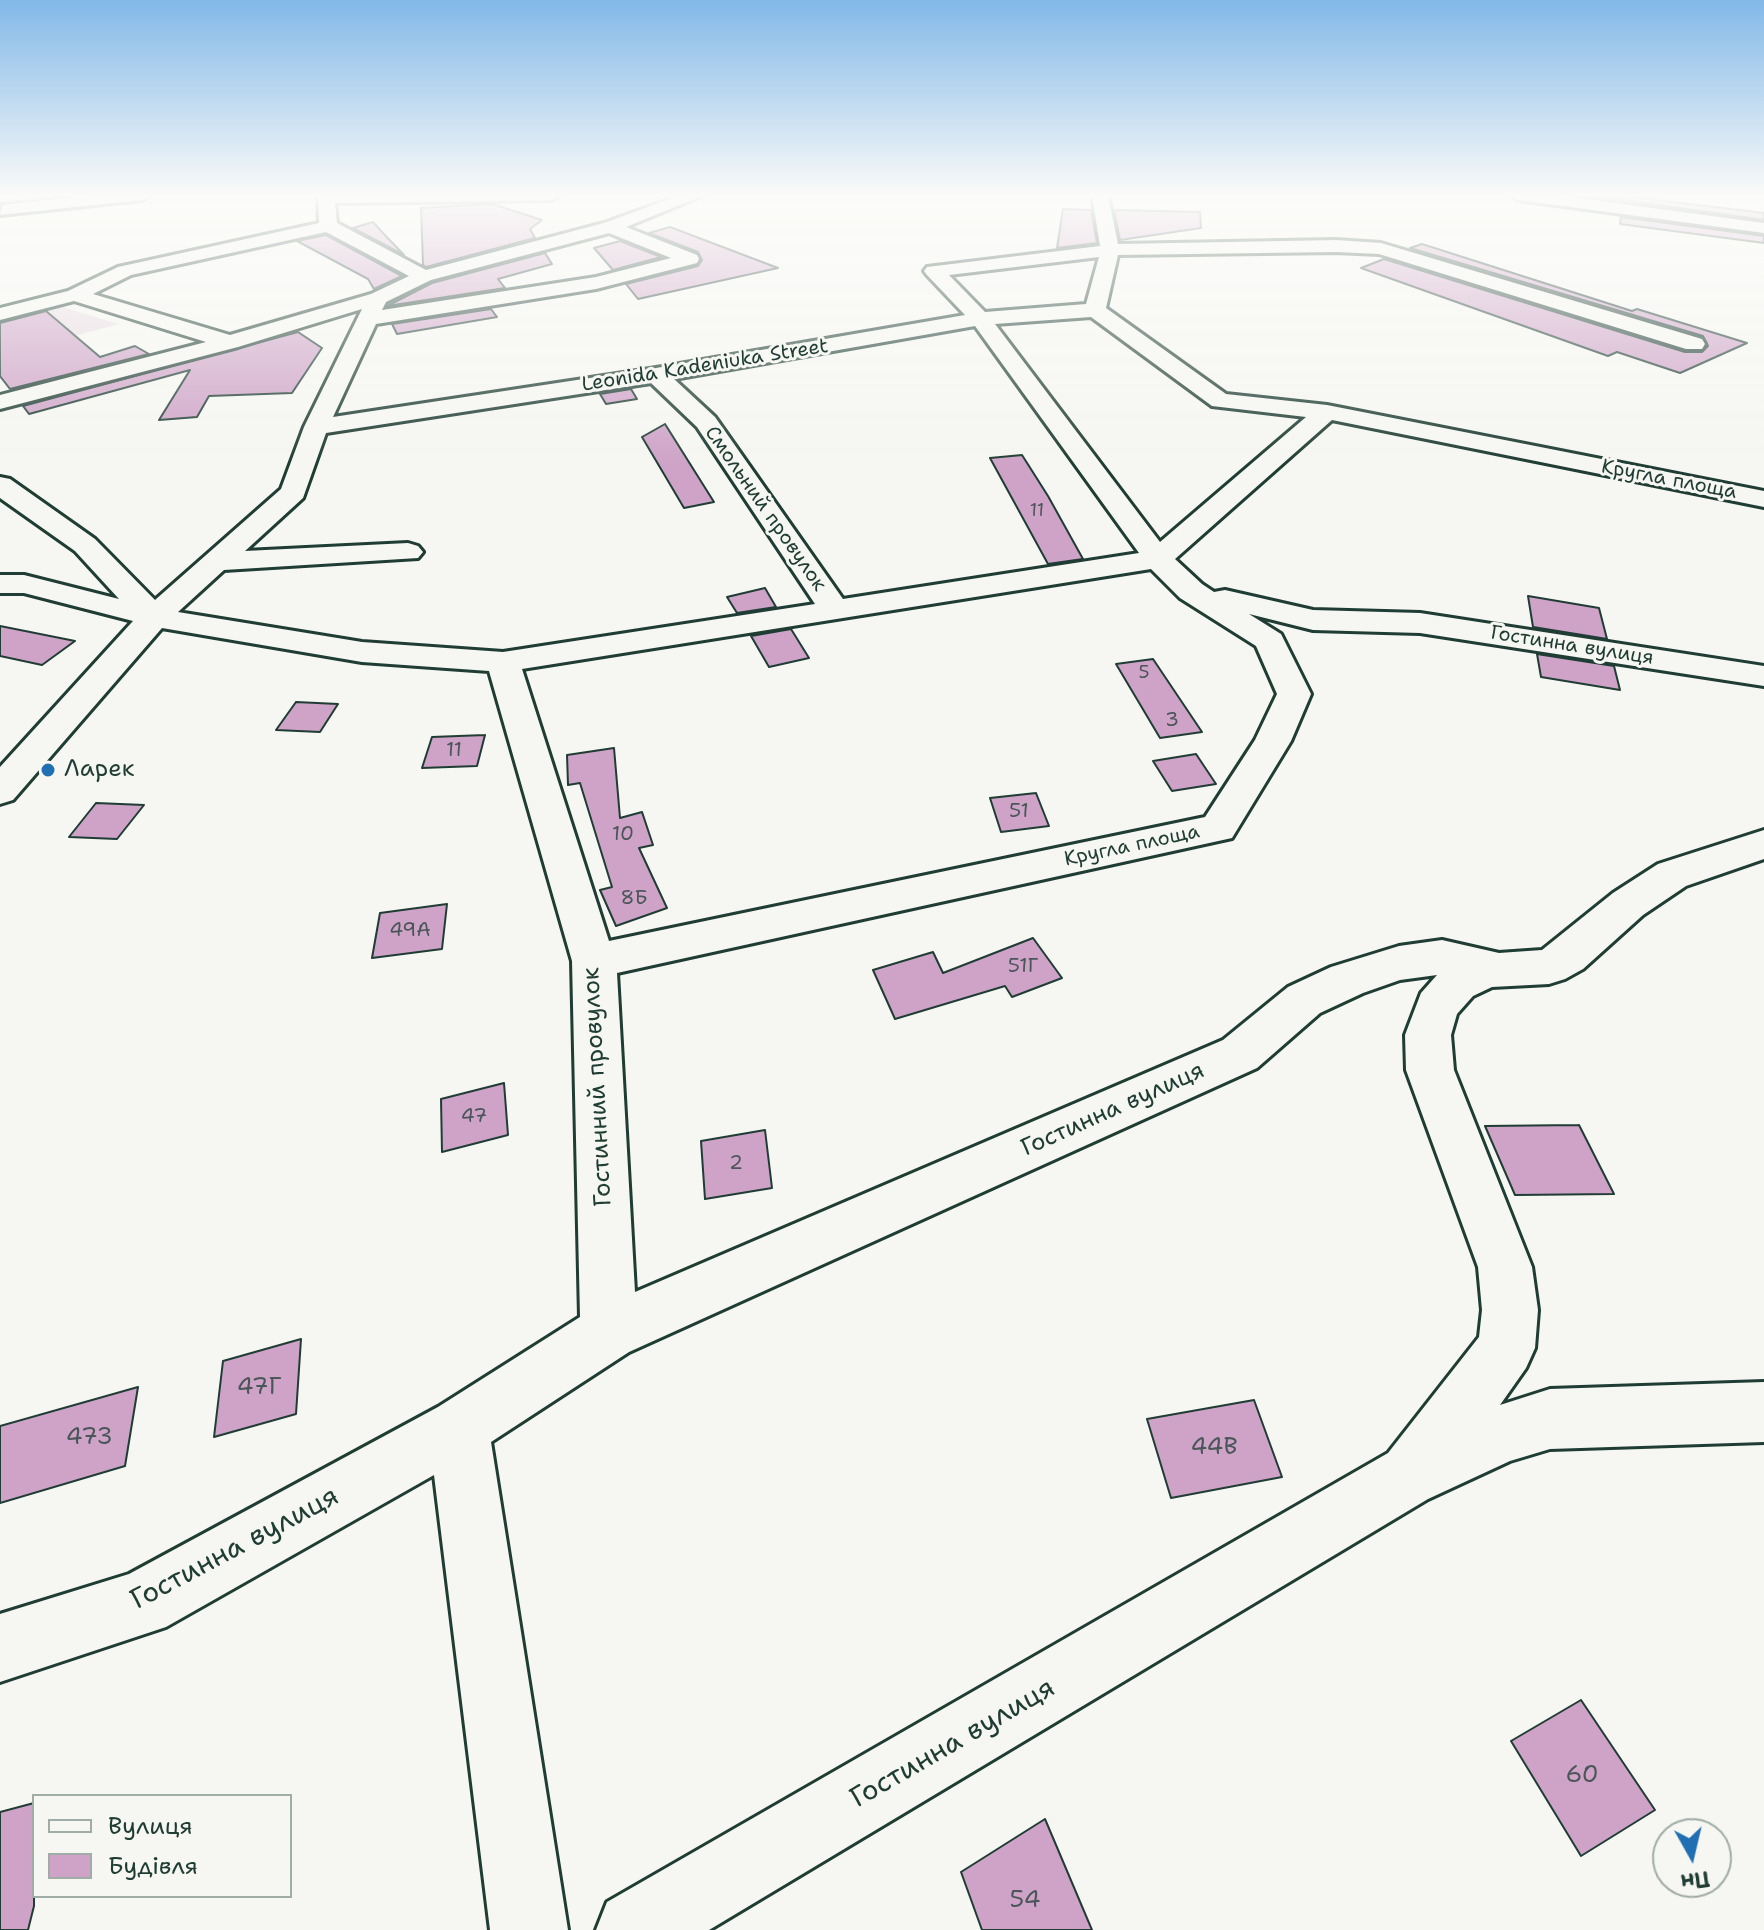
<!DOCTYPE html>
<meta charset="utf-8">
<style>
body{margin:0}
#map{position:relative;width:1764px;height:1930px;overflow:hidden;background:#f6f6f2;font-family:"Shantell Sans",sans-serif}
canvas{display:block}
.legend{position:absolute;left:32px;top:1794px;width:260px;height:104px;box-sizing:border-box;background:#f6f6f2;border:2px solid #a0aca6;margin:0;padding:10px 14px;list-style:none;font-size:24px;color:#1f3d34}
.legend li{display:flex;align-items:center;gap:16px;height:40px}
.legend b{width:40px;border:2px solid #a0aca6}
.north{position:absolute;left:1652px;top:1818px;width:80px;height:80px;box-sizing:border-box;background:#f6f6f2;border:2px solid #a0aca6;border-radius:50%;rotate:172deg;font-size:22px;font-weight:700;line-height:32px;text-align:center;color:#1f3d34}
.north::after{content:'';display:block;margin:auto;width:28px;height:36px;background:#1f6fb2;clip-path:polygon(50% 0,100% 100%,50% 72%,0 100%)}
</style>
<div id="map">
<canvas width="1764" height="1930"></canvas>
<ul class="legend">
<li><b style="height:10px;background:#f6f6f2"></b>Вулиця</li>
<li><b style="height:22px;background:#cea3c7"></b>Будівля</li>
</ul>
<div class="north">Пн</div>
</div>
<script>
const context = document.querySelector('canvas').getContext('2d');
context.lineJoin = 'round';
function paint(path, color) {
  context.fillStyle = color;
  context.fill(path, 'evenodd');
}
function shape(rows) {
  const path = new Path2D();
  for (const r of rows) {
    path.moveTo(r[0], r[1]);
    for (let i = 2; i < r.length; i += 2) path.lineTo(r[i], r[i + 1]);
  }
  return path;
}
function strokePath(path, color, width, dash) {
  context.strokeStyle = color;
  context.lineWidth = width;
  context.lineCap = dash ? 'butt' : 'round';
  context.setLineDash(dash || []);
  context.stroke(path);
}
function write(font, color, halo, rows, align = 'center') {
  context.font = font + ' "Shantell Sans",sans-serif';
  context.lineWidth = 6;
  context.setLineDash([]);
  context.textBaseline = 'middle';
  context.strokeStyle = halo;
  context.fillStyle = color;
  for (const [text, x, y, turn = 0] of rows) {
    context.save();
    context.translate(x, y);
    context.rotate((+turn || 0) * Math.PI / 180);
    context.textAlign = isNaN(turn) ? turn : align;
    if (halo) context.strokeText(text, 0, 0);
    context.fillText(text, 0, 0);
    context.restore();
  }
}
paint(shape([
 [62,307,119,324,0,356,0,321]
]), '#eadde5');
const building = shape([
 [1588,195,1623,196,1764,213,1764,220,1588,195],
 [492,204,542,220,530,229,535,238,426,267,423,265,421,208,492,204],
 [1063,209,1091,210,1097,243,1057,248,1063,209],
 [1114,210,1200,212,1201,228,1120,240,1114,210],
 [1621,217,1764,236,1764,243,1620,224,1621,217],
 [373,222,382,232,404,255,353,228,373,222],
 [670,227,778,268,638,299,626,284,698,266,702,260,698,252,649,233,670,227],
 [326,235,402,276,374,289,368,279,297,241,326,235],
 [620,241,661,257,613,270,594,248,620,241],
 [1422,244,1632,311,1637,309,1747,343,1680,373,1617,352,1608,356,1361,268,1384,259,1685,352,1702,352,1708,346,1703,336,1410,248,1422,244],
 [545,253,552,264,498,279,505,288,387,306,432,283,545,253],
 [491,309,497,317,397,334,392,324,491,309],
 [46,311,100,357,135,346,149,354,10,389,0,376,0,323,46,311],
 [298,332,322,348,292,393,209,396,197,417,159,420,190,370,29,414,23,406,298,332],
 [631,389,637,399,606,404,600,394,631,389],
 [665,424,714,502,684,508,642,437,665,424],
 [1022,455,1048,496,1083,559,1048,564,990,458,1022,455],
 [765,588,776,607,737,613,727,597,765,588],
 [1528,596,1599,608,1607,639,1533,627,1528,596],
 [0,626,75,641,42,665,0,656,0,626],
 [791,629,809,658,769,667,751,636,791,629],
 [1537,654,1614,666,1620,690,1541,677,1537,654],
 [1153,659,1202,732,1160,738,1116,664,1153,659],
 [296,702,338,704,320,732,276,730,296,702],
 [485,735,477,766,422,768,432,737,485,735],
 [614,748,620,818,642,812,653,845,639,848,667,908,616,926,600,890,612,887,580,783,568,785,567,755,614,748],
 [1196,754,1216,784,1172,791,1153,761,1196,754],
 [1036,793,1049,826,1001,832,990,798,1036,793],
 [96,803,144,805,117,839,69,837,96,803],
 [447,904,442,949,372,958,380,913,447,904],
 [1033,938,1062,978,1012,997,1005,986,895,1019,873,970,933,952,943,973,1033,938],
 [504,1083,508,1135,442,1152,441,1099,504,1083],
 [1579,1125,1614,1194,1515,1195,1485,1126,1579,1125],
 [765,1130,772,1188,705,1199,701,1141,765,1130],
 [301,1339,296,1414,214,1437,223,1361,301,1339],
 [138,1387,125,1466,0,1503,0,1426,138,1387],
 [1254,1400,1282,1477,1171,1498,1147,1419,1254,1400],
 [1581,1700,1655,1810,1581,1856,1511,1741,1581,1700],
 [34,1803,34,1906,28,1930,0,1930,0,1812,34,1803],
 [1045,1819,1092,1930,982,1930,961,1872,1045,1819]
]);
paint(building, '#cea3c7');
strokePath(building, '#1f3d34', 2);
const minor = shape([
 [96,195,150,195,142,200,0,215,2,205,96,195],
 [318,195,560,195,552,200,335,203,337,223,426,270,604,223,681,195,704,195,626,227,697,255,699,259,697,263,596,289,376,324,333,417,656,368,965,315,927,275,924,271,927,267,1100,246,1092,195,1108,195,1118,244,1336,240,1381,243,1702,339,1705,344,1702,349,1686,349,1379,254,1336,252,1118,255,1106,308,1226,394,1327,405,1764,491,1764,507,1332,420,1175,559,1202,584,1214,592,1225,590,1313,610,1420,613,1764,666,1764,686,1420,633,1313,630,1249,614,1281,634,1311,694,1291,741,1232,838,617,973,635,1292,1223,1040,1288,987,1331,967,1399,946,1442,940,1499,953,1542,950,1613,893,1658,864,1764,830,1764,859,1686,886,1643,915,1583,969,1565,979,1549,984,1492,987,1473,996,1457,1014,1451,1035,1454,1070,1532,1267,1538,1310,1535,1348,1526,1368,1500,1405,1550,1389,1764,1382,1764,1442,1550,1449,1510,1461,1428,1499,709,1930,596,1930,607,1902,1388,1453,1479,1337,1482,1310,1478,1267,1406,1070,1405,1035,1421,993,1437,975,1400,980,1363,993,1320,1013,1257,1068,629,1352,491,1442,568,1930,490,1930,434,1475,166,1627,0,1682,0,1614,129,1574,438,1407,580,1317,572,961,489,671,362,662,162,628,13,800,0,804,0,767,133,621,24,593,0,593,0,575,24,575,119,599,75,551,0,498,0,477,10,479,95,539,155,600,281,489,304,427,362,309,238,347,0,409,0,395,206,342,74,301,0,320,0,308,68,291,118,267,319,223,318,195],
 [326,232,409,276,371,294,230,335,93,294,131,275,326,232],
 [609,233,671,258,596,277,382,310,386,302,431,280,609,233],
 [1099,257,1086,304,985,312,949,275,1099,257],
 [1091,317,1212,406,1306,417,1160,542,995,324,1091,317],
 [975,326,1139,553,843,599,715,417,674,379,975,326],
 [651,383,697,427,815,604,503,652,362,642,178,612,224,570,418,558,423,552,418,546,408,543,245,551,303,498,326,433,651,383],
 [1151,569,1180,598,1256,646,1277,694,1255,740,1205,817,609,941,522,669,1151,569],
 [1510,195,1555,195,1764,223,1764,233,1518,200,1510,195]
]);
strokePath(minor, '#1f3d34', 6);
paint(minor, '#f6f6f2');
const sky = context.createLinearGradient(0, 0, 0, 465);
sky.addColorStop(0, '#82b8e8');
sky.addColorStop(0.42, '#fbfbf9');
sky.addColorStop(1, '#fbfbf900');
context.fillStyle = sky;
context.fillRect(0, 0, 1764, 465);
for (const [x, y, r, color] of [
 [48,770,8,"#1f6fb2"]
]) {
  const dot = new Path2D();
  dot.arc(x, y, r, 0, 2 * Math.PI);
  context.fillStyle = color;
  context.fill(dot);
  strokePath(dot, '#f6f6f2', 3);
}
write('18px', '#4b5659', null, [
 ["11",1037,511],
 ["5",1144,673]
]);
write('20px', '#1f3d34', '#f6f6f2', [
 ["Leonida Kadeniuka Street",705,366,-9],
 ["Кругла площа",1669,480,11],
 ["Смольний провулок",765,509,55],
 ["Гостинна вулиця",1572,646,9],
 ["Кругла площа",1132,846,-12]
]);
write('20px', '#4b5659', null, [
 ["3",1172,721],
 ["11",454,751],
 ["51",1019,812],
 ["10",623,835],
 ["8Б",634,899],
 ["49А",410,931],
 ["51Г",1023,967],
 ["47",474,1117],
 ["2",736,1164]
]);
write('24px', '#1f3d34', '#f6f6f2', [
 ["Ларек",64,770]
], 'left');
write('24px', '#1f3d34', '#f6f6f2', [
 ["Гостинний провулок",598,1087,-93],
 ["Гостинна вулиця",1113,1110,-24]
]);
write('24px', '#4b5659', null, [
 ["47Г",259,1388],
 ["47З",89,1438],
 ["44В",1214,1448],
 ["60",1582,1776],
 ["54",1025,1901]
]);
write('28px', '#1f3d34', '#f6f6f2', [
 ["Гостинна вулиця",235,1549,-28],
 ["Гостинна вулиця",953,1744,-30]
]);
</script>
